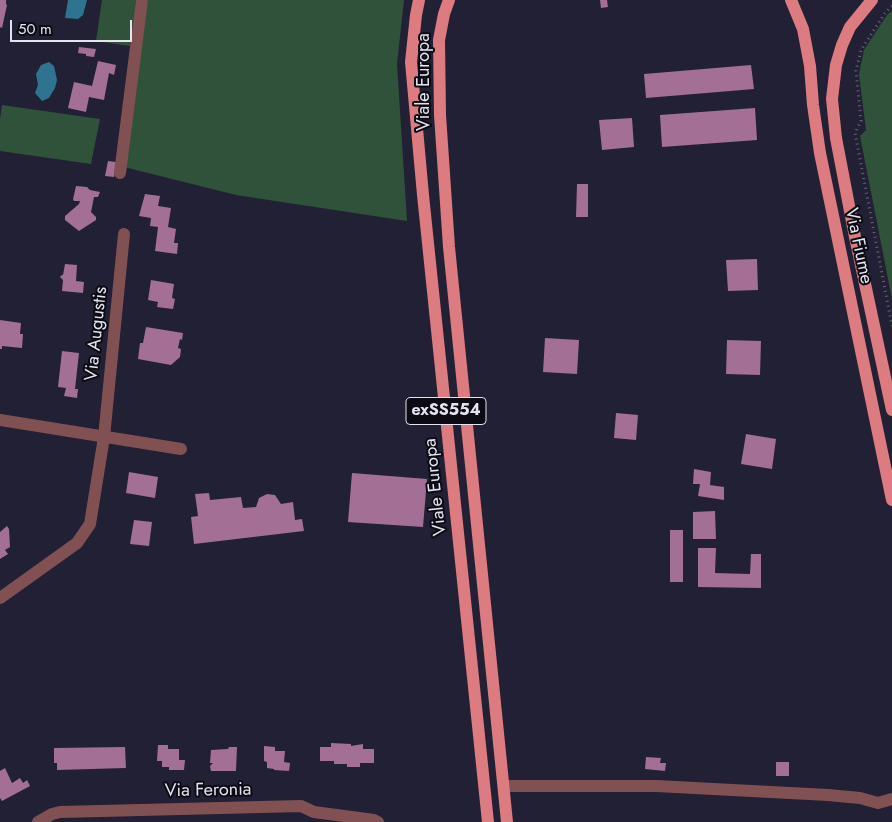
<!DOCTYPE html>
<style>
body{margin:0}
#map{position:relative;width:892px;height:822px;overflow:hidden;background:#222034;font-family:Jost,sans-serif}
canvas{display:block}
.scale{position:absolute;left:10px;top:20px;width:122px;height:22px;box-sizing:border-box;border:2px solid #e4e4f1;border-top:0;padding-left:6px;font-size:15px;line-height:18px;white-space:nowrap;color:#e4e4f1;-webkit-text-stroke:4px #0c0b14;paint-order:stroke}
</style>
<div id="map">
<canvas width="892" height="822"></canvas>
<div class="scale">50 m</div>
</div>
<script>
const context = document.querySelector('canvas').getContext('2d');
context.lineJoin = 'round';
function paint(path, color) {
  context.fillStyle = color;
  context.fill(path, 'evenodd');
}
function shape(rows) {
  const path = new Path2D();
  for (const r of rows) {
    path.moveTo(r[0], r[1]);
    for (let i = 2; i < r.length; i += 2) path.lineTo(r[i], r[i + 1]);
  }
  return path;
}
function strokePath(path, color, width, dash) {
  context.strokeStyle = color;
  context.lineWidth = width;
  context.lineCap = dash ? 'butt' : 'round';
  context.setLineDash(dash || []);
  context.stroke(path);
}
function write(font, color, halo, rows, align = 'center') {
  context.font = font + ' Jost,sans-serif';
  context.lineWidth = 4;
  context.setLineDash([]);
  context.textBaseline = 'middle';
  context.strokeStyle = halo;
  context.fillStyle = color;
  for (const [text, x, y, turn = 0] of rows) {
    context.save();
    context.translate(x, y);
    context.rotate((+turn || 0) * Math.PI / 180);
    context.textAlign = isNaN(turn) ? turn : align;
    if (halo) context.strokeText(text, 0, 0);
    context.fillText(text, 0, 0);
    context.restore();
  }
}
paint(shape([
 [102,0,136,0,130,46,96,41],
 [148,0,404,0,397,64,407,221,236,195,120,166],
 [892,11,892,299,860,136,866,130,859,74,864,50,887,15],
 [2,105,100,119,91,164,0,151,0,119]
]), '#31523a');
paint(shape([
 [68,0,87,0,83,15,78,19,65,18],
 [49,62,54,66,57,80,55,88,49,98,42,101,35,93,38,85,36,74,41,65]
]), '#307391');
paint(shape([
 [0,0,6,0,6,4,7,5,2,28,0,27],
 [600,0,607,0,608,7,601,8],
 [79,47,96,49,94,57,86,56,86,54,78,53],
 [98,61,116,65,114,75,109,73,104,100,89,97,86,112,68,108,74,82,92,86],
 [751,65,754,89,646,98,644,74],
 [755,108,757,140,662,147,660,115],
 [632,118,634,147,602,150,599,120],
 [108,161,116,162,114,177,105,176],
 [577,184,588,184,588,217,576,217],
 [76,186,87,187,90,190,100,192,98,197,94,197,91,212,96,217,96,220,79,231,65,220,65,216,79,204,80,201,74,201,73,199],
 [145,194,160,196,158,206,171,208,168,227,176,229,174,243,178,243,177,254,155,251,158,227,150,226,151,218,139,216],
 [757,259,758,290,728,291,726,260],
 [65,264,77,265,76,281,84,282,83,293,62,291,63,280,60,277,62,275,63,275],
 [151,280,174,284,172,298,175,299,173,309,157,307,158,302,148,300],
 [0,320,21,323,20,334,23,334,22,348,2,346,2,349,0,349],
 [146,327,183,333,182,340,180,339,178,348,181,349,180,357,171,365,138,359,140,343,143,343],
 [545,338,579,340,577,374,543,372],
 [727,340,761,341,760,375,726,374],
 [62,351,79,353,75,389,78,389,77,398,64,396,66,388,58,387],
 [616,413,638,415,636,440,614,438],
 [746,434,776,439,772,469,741,464],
 [694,469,711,472,710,485,724,487,724,500,698,496,700,484,693,484],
 [129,472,158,477,155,498,126,493],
 [352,473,427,479,423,527,348,522],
 [209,493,210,500,241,497,243,508,256,507,259,498,267,494,275,495,281,504,293,502,295,520,302,519,304,531,194,544,191,517,198,516,195,494],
 [715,511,716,539,693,539,693,512],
 [134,520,152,522,149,546,130,544],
 [7,526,9,529,10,547,5,550,8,554,0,559,0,532],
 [670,530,683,530,683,582,670,582],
 [698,548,716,548,715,573,750,574,751,554,761,554,761,588,698,587],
 [331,743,351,744,351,746,363,744,363,749,374,749,374,763,360,763,360,767,347,767,347,764,334,764,334,761,320,761,320,747,331,747],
 [158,745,168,745,168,749,179,749,179,760,185,760,184,770,169,770,169,767,162,767,162,761,157,761],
 [264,746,275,747,275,751,285,751,284,762,290,763,289,771,274,770,274,769,267,768,267,762,264,761],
 [125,747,126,768,57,770,57,763,54,763,54,748],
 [229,747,237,747,236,771,211,771,210,766,213,763,210,763,211,750,228,749],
 [646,757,661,758,660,763,666,763,665,771,645,769],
 [776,762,789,762,789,776,776,776],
 [5,768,12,783,20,778,23,783,27,780,30,786,2,801,0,798,0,771]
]), '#a36f94');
strokePath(shape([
 [892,6,885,13,861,50,856,71,861,121,855,133,892,326]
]), '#676577', 3, [1, 4]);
strokePath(shape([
 [120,173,142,0],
 [0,420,181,449],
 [0,598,77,543,90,524,104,437,124,234],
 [504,786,656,786,828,795,860,798,878,803,892,799],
 [38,822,52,814,60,812,301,806,314,812,374,820,378,822]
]), '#805052', 12);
strokePath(shape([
 [419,0,416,15,411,62,423,195,488,822],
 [449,0,444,14,439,40,440,115,449,247,507,822],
 [791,0,803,29,810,66,813,105,820,153,892,500],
 [872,0,850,27,842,45,836,65,832,99,836,138,855,237,892,410]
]), '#dc7b80', 12);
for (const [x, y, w] of [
 [446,411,80]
]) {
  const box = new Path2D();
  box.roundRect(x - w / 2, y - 13.5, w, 27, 4);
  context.fillStyle = '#0c0b14';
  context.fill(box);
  strokePath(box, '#e4e4f1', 1);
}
write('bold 16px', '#e4e4f1', null, [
 ["exSS554",446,411]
]);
write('18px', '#e4e4f1', '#0c0b14', [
 ["Viale Europa",425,82,-90],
 ["Via Fiume",858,246,78],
 ["Via Augustis",97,334,-84],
 ["Viale Europa",436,487,-96],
 ["Via Feronia",208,791,-1]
]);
</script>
